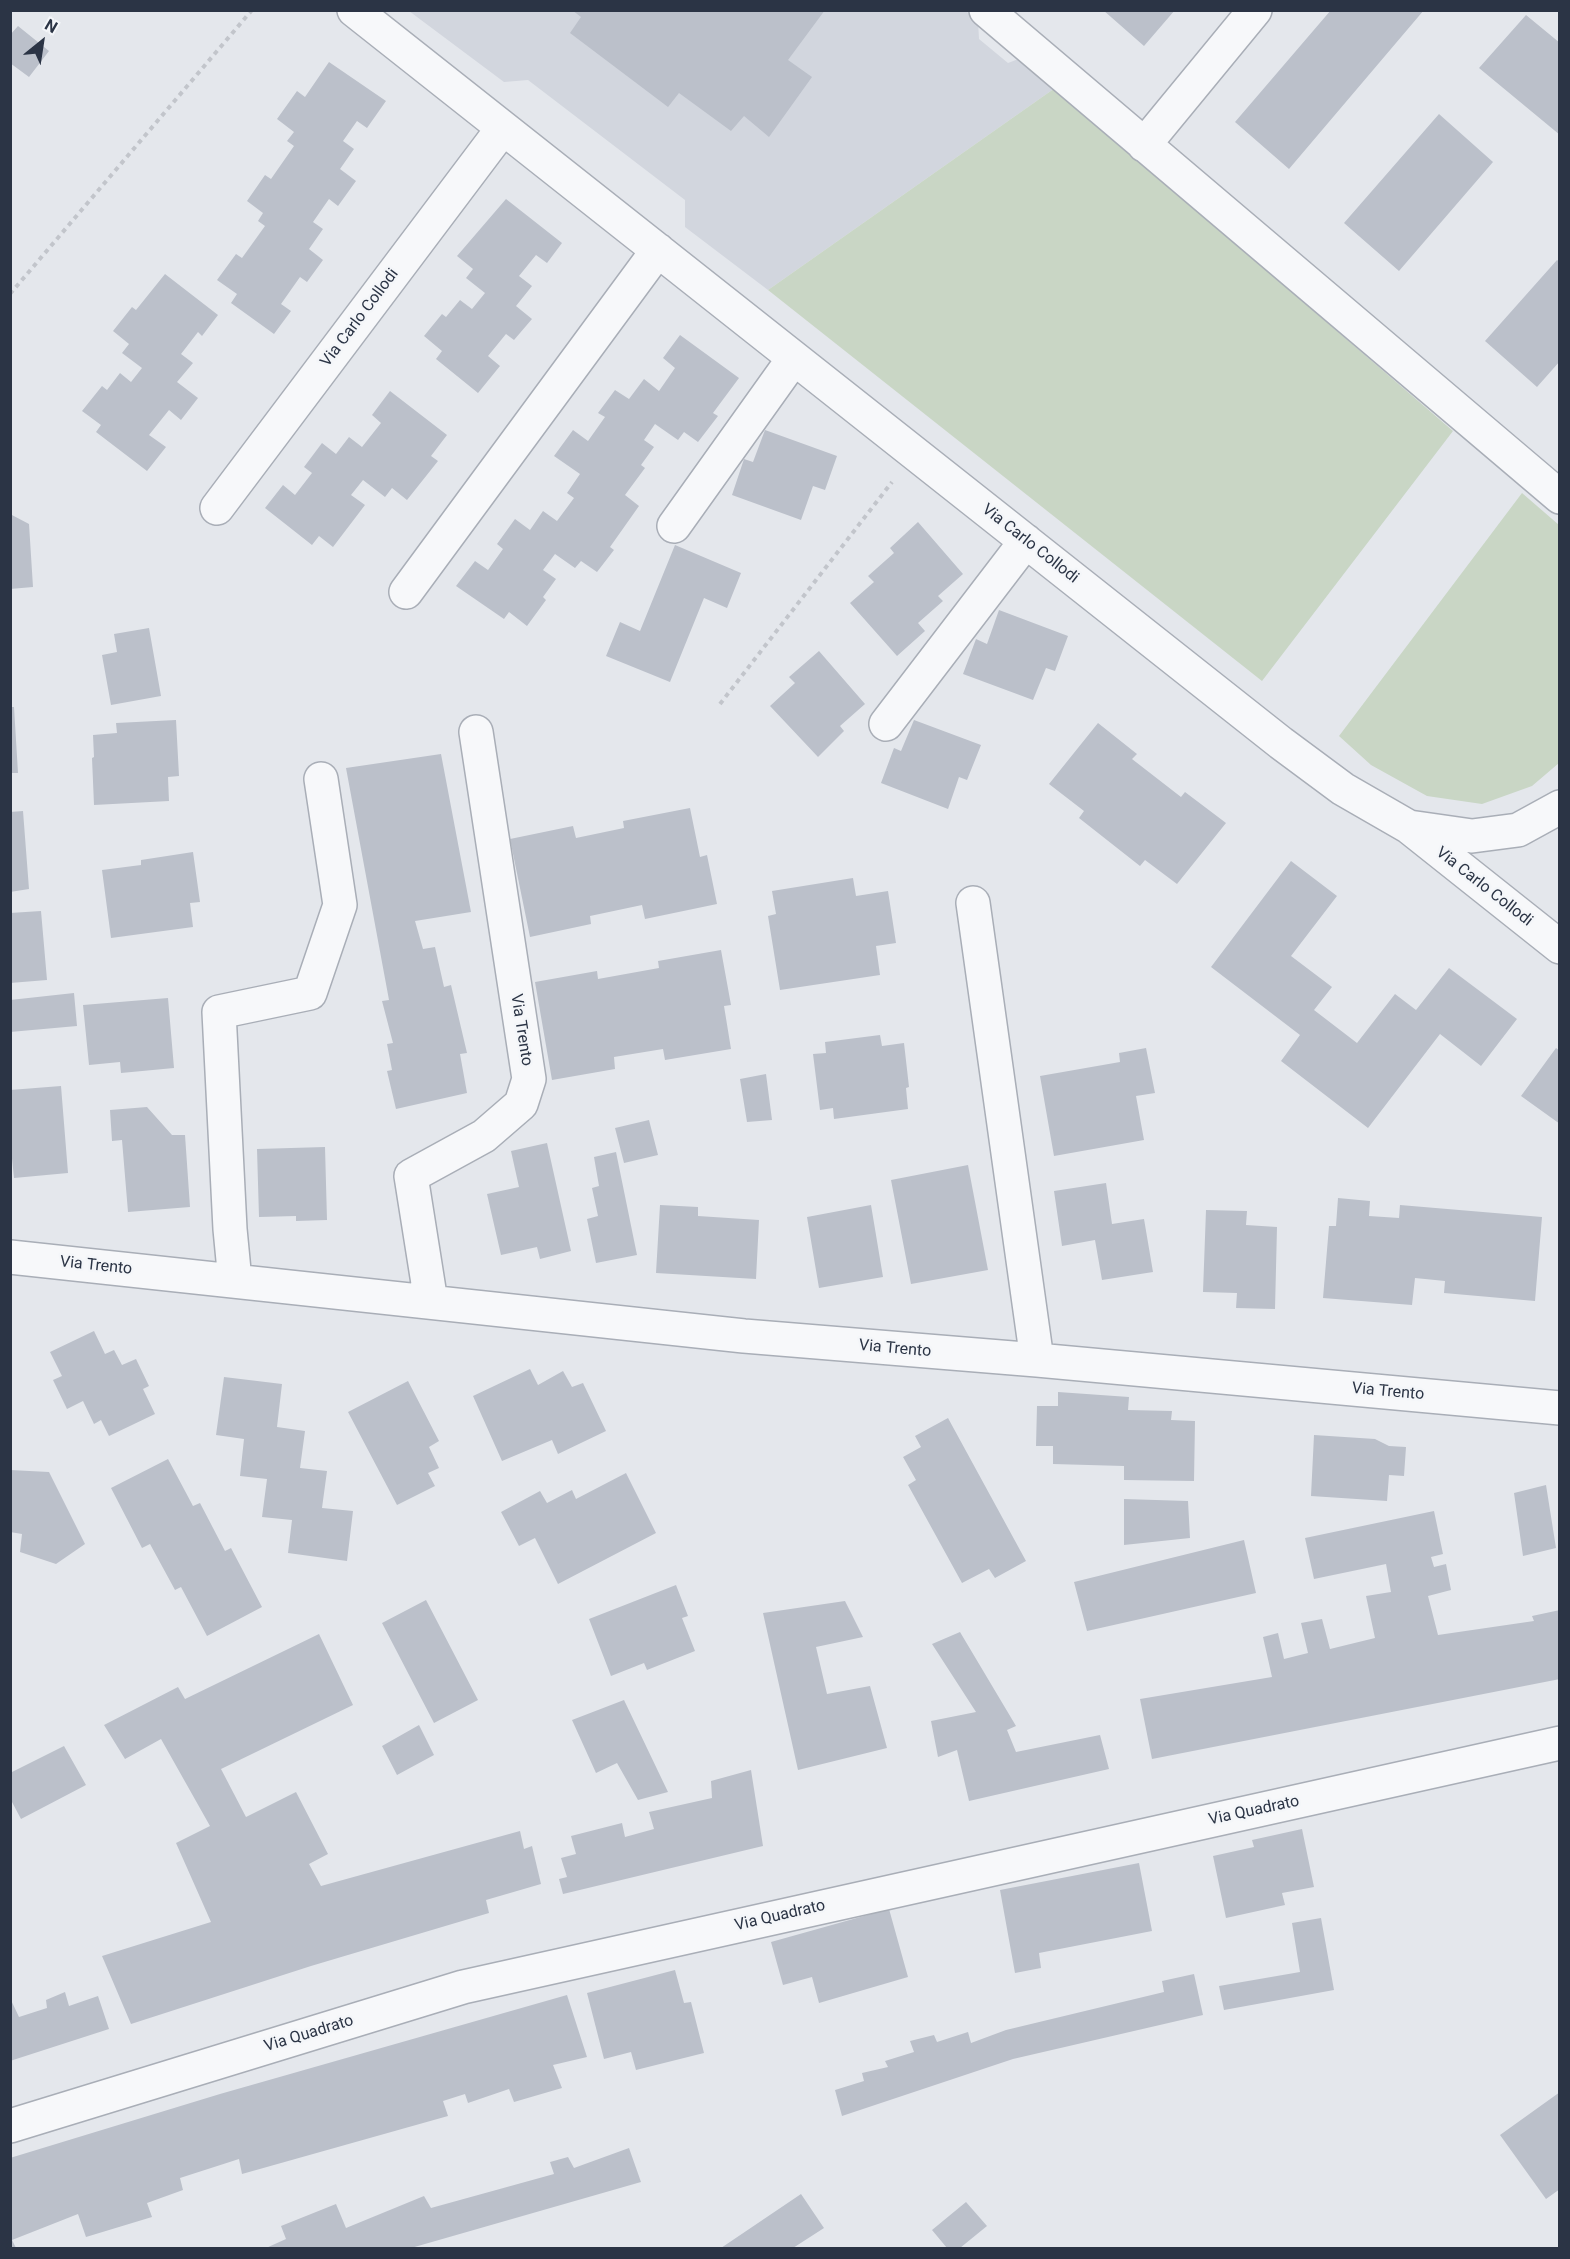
<!DOCTYPE html>
<style>
body{margin:0}
#map{position:relative;width:1570px;height:2259px;overflow:hidden;background:#e4e7ec;font-family:Roboto,sans-serif}
canvas{display:block}
.frame{position:absolute;inset:0;border:12px solid #2b3445;pointer-events:none}
.north{position:absolute;left:12px;top:12px;width:60px;height:60px;-webkit-text-stroke:4px #f4f6f9;paint-order:stroke;rotate:30deg;font-size:16px;font-weight:700;line-height:24px;text-align:center;color:#2b3445}
.north::after{content:'';display:block;margin:auto;width:21px;height:27px;background:#2b3445;clip-path:polygon(50% 0,100% 100%,50% 72%,0 100%)}
</style>
<div id="map">
<canvas width="1570" height="2259"></canvas>
<div class="frame"></div>
<div class="north">N</div>
</div>
<script>
const context = document.querySelector('canvas').getContext('2d');
context.lineJoin = 'round';
function paint(path, color) {
  context.fillStyle = color;
  context.fill(path, 'evenodd');
}
function shape(rows) {
  const path = new Path2D();
  for (const r of rows) {
    path.moveTo(r[0], r[1]);
    for (let i = 2; i < r.length; i += 2) path.lineTo(r[i], r[i + 1]);
  }
  return path;
}
function strokePath(path, color, width, dash) {
  context.strokeStyle = color;
  context.lineWidth = width;
  context.lineCap = dash ? 'butt' : 'round';
  context.setLineDash(dash || []);
  context.stroke(path);
}
function write(font, color, halo, rows, align = 'center') {
  context.font = font + ' Roboto,sans-serif';
  context.lineWidth = 5;
  context.setLineDash([]);
  context.textBaseline = 'middle';
  context.strokeStyle = halo;
  context.fillStyle = color;
  for (const [text, x, y, turn = 0] of rows) {
    context.save();
    context.translate(x, y);
    context.rotate((+turn || 0) * Math.PI / 180);
    context.textAlign = isNaN(turn) ? turn : align;
    if (halo) context.strokeText(text, 0, 0);
    context.fillText(text, 0, 0);
    context.restore();
  }
}
paint(shape([
 [409,11,966,11,978,21,979,39,1008,63,1021,58,1055,88,768,290,685,227,685,200,528,80,504,82]
]), '#d2d6de');
paint(shape([
 [1055,88,1453,431,1262,681,768,290],
 [1522,493,1559,525,1559,763,1532,786,1482,804,1427,796,1371,765,1339,736]
]), '#c9d6c5');
paint(shape([
 [572,10,825,10,788,60,812,77,769,137,744,116,731,131,679,93,668,107,570,33,581,17],
 [1103,10,1175,10,1144,46],
 [1331,10,1424,10,1289,169,1235,122],
 [1526,15,1560,43,1560,135,1479,68],
 [18,26,49,51,29,77,10,63,10,35],
 [329,62,386,101,367,128,357,121,343,141,354,149,340,169,356,181,338,206,329,199,313,222,323,229,309,249,323,260,307,282,300,277,281,304,291,311,274,334,231,303,237,294,217,280,236,254,242,258,265,226,258,221,263,213,247,201,265,175,271,179,294,146,287,141,294,132,277,119,297,91,305,97],
 [1439,114,1493,162,1399,271,1344,223],
 [506,199,562,243,547,263,536,255,519,276,532,286,516,306,532,319,514,340,506,334,488,356,500,366,478,393,436,359,442,351,424,336,442,314,446,317,460,300,472,309,485,293,466,278,473,269,457,256],
 [1557,260,1560,262,1560,361,1537,387,1485,341],
 [165,274,218,315,202,336,198,332,181,354,193,363,177,382,198,398,181,420,169,410,149,435,166,447,147,471,96,432,101,425,82,411,102,386,107,390,120,373,131,382,142,368,122,353,129,344,113,331,132,307,136,310],
 [680,335,739,378,713,413,718,416,698,442,684,432,678,440,655,424,644,440,654,447,641,465,645,468,625,495,639,506,610,547,614,550,597,572,581,561,575,568,555,554,543,570,556,579,543,597,546,600,527,626,509,612,504,619,456,586,475,561,488,570,503,549,497,544,515,519,530,530,543,511,557,521,574,498,567,493,580,474,554,456,573,430,588,441,605,417,598,413,615,390,629,399,644,379,659,391,675,368,663,358],
 [390,391,447,435,431,456,438,461,407,500,392,488,385,497,363,480,351,495,365,505,333,547,319,536,312,545,265,508,283,485,295,495,312,473,304,467,322,443,336,454,349,437,362,447,381,423,372,415],
 [765,430,837,456,825,490,813,486,801,520,732,495,744,459,753,462],
 [10,514,29,524,33,587,10,589],
 [918,522,963,574,938,596,943,601,918,623,925,631,897,656,850,603,874,582,868,576,894,553,890,548],
 [675,545,741,573,727,608,704,598,670,682,606,656,620,622,640,631],
 [999,610,1068,636,1055,671,1046,668,1033,700,963,674,976,639,987,644],
 [149,628,161,696,111,705,102,655,117,652,114,634],
 [819,651,865,704,840,726,844,731,818,757,770,706,795,683,789,677],
 [10,707,14,707,18,773,10,773],
 [176,720,179,776,168,777,169,801,94,805,92,758,94,757,93,735,117,733,116,723],
 [914,720,981,745,967,780,959,777,948,809,881,783,894,748,901,751],
 [1098,723,1137,754,1132,759,1181,797,1185,792,1226,823,1177,884,1145,860,1140,866,1079,818,1084,811,1049,784],
 [441,754,471,912,415,921,423,949,435,947,444,987,451,985,467,1053,460,1054,467,1093,396,1109,387,1071,392,1070,387,1044,393,1043,382,1001,389,1000,346,768],
 [690,808,700,857,707,855,717,904,645,919,642,905,590,916,591,924,530,937,510,839,573,826,576,838,624,828,623,821],
 [23,811,29,889,10,892,10,812],
 [193,852,200,902,190,903,193,927,111,938,102,870,141,865,141,860],
 [1291,861,1337,896,1291,956,1332,987,1314,1010,1357,1043,1395,994,1416,1010,1449,968,1517,1019,1481,1066,1440,1034,1368,1128,1281,1061,1300,1035,1211,967],
 [853,878,856,896,888,891,896,943,876,946,880,975,780,990,768,916,776,914,772,891],
 [41,911,47,980,10,983,10,913],
 [721,950,731,1005,724,1006,731,1049,665,1060,663,1049,614,1057,615,1069,552,1080,535,982,597,971,598,979,659,968,658,961],
 [74,993,77,1026,10,1032,10,1000],
 [168,998,174,1068,121,1073,120,1062,89,1065,83,1005],
 [880,1035,882,1046,904,1043,909,1087,906,1088,908,1109,834,1119,833,1108,820,1110,813,1054,826,1053,825,1042],
 [1146,1048,1155,1093,1136,1096,1144,1140,1054,1156,1040,1076,1120,1062,1119,1053],
 [1556,1048,1560,1051,1560,1124,1521,1096],
 [766,1074,772,1120,747,1122,740,1079],
 [61,1086,68,1173,14,1178,10,1139,10,1090],
 [147,1107,172,1135,185,1135,190,1207,128,1212,122,1140,112,1141,110,1110],
 [649,1120,658,1155,624,1163,615,1128],
 [547,1143,571,1251,540,1259,537,1247,501,1255,487,1194,519,1187,511,1151],
 [325,1147,327,1220,296,1221,296,1216,259,1217,257,1149],
 [616,1152,637,1255,596,1263,587,1219,598,1216,592,1188,599,1186,594,1157],
 [968,1165,988,1270,911,1284,891,1180],
 [1106,1183,1112,1224,1144,1219,1153,1272,1102,1280,1095,1240,1062,1246,1054,1191],
 [1338,1198,1370,1201,1369,1216,1399,1218,1400,1205,1542,1217,1535,1301,1444,1293,1445,1281,1415,1278,1412,1305,1323,1298,1329,1226,1336,1226],
 [660,1205,698,1207,698,1216,759,1220,756,1279,656,1273],
 [871,1205,883,1277,819,1288,807,1217],
 [1206,1210,1247,1211,1246,1225,1277,1227,1275,1309,1236,1308,1237,1293,1203,1292],
 [94,1331,105,1354,114,1350,122,1365,136,1359,149,1386,143,1389,155,1414,109,1436,101,1420,94,1424,83,1401,67,1409,53,1380,62,1376,50,1352],
 [530,1369,538,1385,563,1371,572,1387,583,1383,606,1431,558,1454,552,1440,502,1461,473,1396],
 [224,1377,282,1384,277,1427,305,1431,300,1468,327,1471,322,1508,353,1511,347,1561,288,1553,292,1520,262,1517,267,1479,240,1476,244,1439,216,1435],
 [408,1381,439,1441,429,1447,439,1468,428,1473,435,1486,397,1505,348,1412],
 [1058,1392,1129,1397,1128,1410,1172,1411,1171,1420,1195,1421,1194,1481,1124,1480,1124,1466,1053,1464,1053,1446,1036,1446,1037,1406,1058,1406],
 [948,1418,1026,1561,995,1578,989,1569,962,1583,908,1485,916,1480,903,1457,921,1447,915,1436],
 [1314,1435,1375,1439,1389,1446,1406,1447,1404,1476,1389,1475,1387,1501,1311,1496],
 [168,1459,193,1506,200,1503,225,1551,231,1548,262,1607,207,1636,181,1587,175,1590,150,1544,142,1548,111,1488],
 [10,1470,49,1472,85,1544,56,1564,20,1552,22,1534,10,1532],
 [626,1473,656,1533,558,1584,535,1538,519,1546,501,1512,540,1491,547,1503,572,1490,576,1499],
 [1546,1485,1556,1548,1523,1556,1514,1493],
 [1124,1499,1188,1501,1190,1538,1124,1545],
 [1434,1511,1443,1554,1431,1557,1434,1567,1446,1564,1451,1590,1428,1596,1438,1635,1534,1621,1532,1616,1560,1610,1560,1679,1152,1759,1140,1699,1272,1677,1263,1637,1278,1633,1284,1659,1308,1653,1301,1623,1322,1619,1330,1649,1375,1638,1366,1596,1391,1592,1386,1564,1314,1579,1305,1538],
 [1244,1540,1256,1593,1087,1631,1074,1582],
 [676,1585,688,1616,682,1618,695,1651,647,1670,644,1663,611,1676,589,1619],
 [426,1600,478,1700,434,1723,382,1623],
 [845,1601,863,1637,816,1647,827,1694,870,1686,887,1748,798,1770,763,1613],
 [960,1632,1016,1726,1007,1730,1016,1752,1100,1735,1109,1769,969,1801,957,1750,938,1757,931,1721,976,1712,932,1644],
 [319,1634,353,1705,221,1769,246,1817,296,1792,328,1854,309,1864,321,1886,520,1831,524,1849,532,1846,541,1884,486,1900,489,1913,311,1966,131,2024,102,1956,211,1922,176,1843,210,1826,161,1739,125,1759,104,1725,178,1687,185,1699],
 [624,1700,668,1792,638,1800,617,1763,596,1773,572,1720],
 [419,1725,434,1755,397,1775,382,1746],
 [64,1746,86,1785,21,1819,12,1802,10,1803,10,1773],
 [751,1770,763,1846,563,1894,559,1879,567,1877,561,1858,576,1854,571,1836,622,1823,625,1837,654,1829,649,1812,712,1798,711,1781],
 [1302,1829,1314,1887,1282,1893,1285,1905,1226,1918,1213,1856,1254,1847,1252,1840],
 [1139,1863,1152,1931,1039,1953,1041,1968,1015,1973,1000,1890],
 [889,1909,908,1977,819,2003,812,1977,783,1985,771,1942],
 [1321,1918,1334,1990,1224,2010,1219,1986,1300,1972,1292,1923],
 [675,1970,684,2003,691,2002,704,2053,636,2070,631,2052,604,2059,587,1993],
 [1194,1974,1203,2015,1013,2059,842,2116,835,2090,864,2081,862,2073,888,2067,885,2061,914,2052,910,2041,934,2035,937,2042,968,2032,971,2043,1006,2030,1164,1992,1162,1981],
 [65,1992,69,2006,98,1996,109,2029,10,2061,10,1998,19,2017,47,2008,46,2000],
 [567,1995,587,2057,553,2065,562,2088,514,2102,509,2089,468,2103,465,2094,443,2101,448,2116,242,2174,239,2159,180,2178,183,2190,147,2203,152,2217,86,2237,78,2214,12,2240,16,2248,10,2248,10,2158,220,2094],
 [1560,2092,1560,2189,1546,2199,1500,2135],
 [629,2148,641,2182,411,2248,266,2248,286,2239,281,2226,336,2204,346,2228,424,2196,431,2208,554,2174,550,2162,568,2157,574,2168],
 [801,2194,824,2228,793,2248,721,2248],
 [966,2202,987,2226,960,2248,947,2248,932,2230]
]), '#bbc0ca');
const minor = shape([
 [354,10,1281,743,1343,789,1409,827,1472,836,1518,830,1560,807],
 [986,10,1560,497],
 [1144,145,1255,10],
 [217,508,503,128],
 [674,526,794,358],
 [406,592,658,250],
 [886,724,1026,541],
 [1409,827,1560,947],
 [973,903,1037,1360],
 [10,1257,744,1336,1037,1360,1560,1408],
 [235,1281,230,1229,219,1012,310,993,340,905,321,779],
 [431,1302,411,1176,484,1136,521,1104,529,1079,476,732],
 [10,2126,463,1987,1560,1743]
]);
strokePath(minor, '#a9aeb7', 36);
strokePath(shape([
 [10,294,252,10],
 [720,704,892,482]
]), '#c2c5cb', 4, [4.5, 4.5]);
strokePath(minor, '#f7f8fa', 33);
write('16px', '#2b3445', '#f4f6f9', [
 ["Via Carlo Collodi",360,318,-53],
 ["Via Carlo Collodi",1030,544,38],
 ["Via Carlo Collodi",1484,887,38],
 ["Via Trento",521,1030,81],
 ["Via Trento",96,1266,6],
 ["Via Trento",895,1349,5],
 ["Via Trento",1388,1392,5],
 ["Via Quadrato",1254,1811,-12],
 ["Via Quadrato",780,1916,-13],
 ["Via Quadrato",309,2034,-17]
]);
</script>
